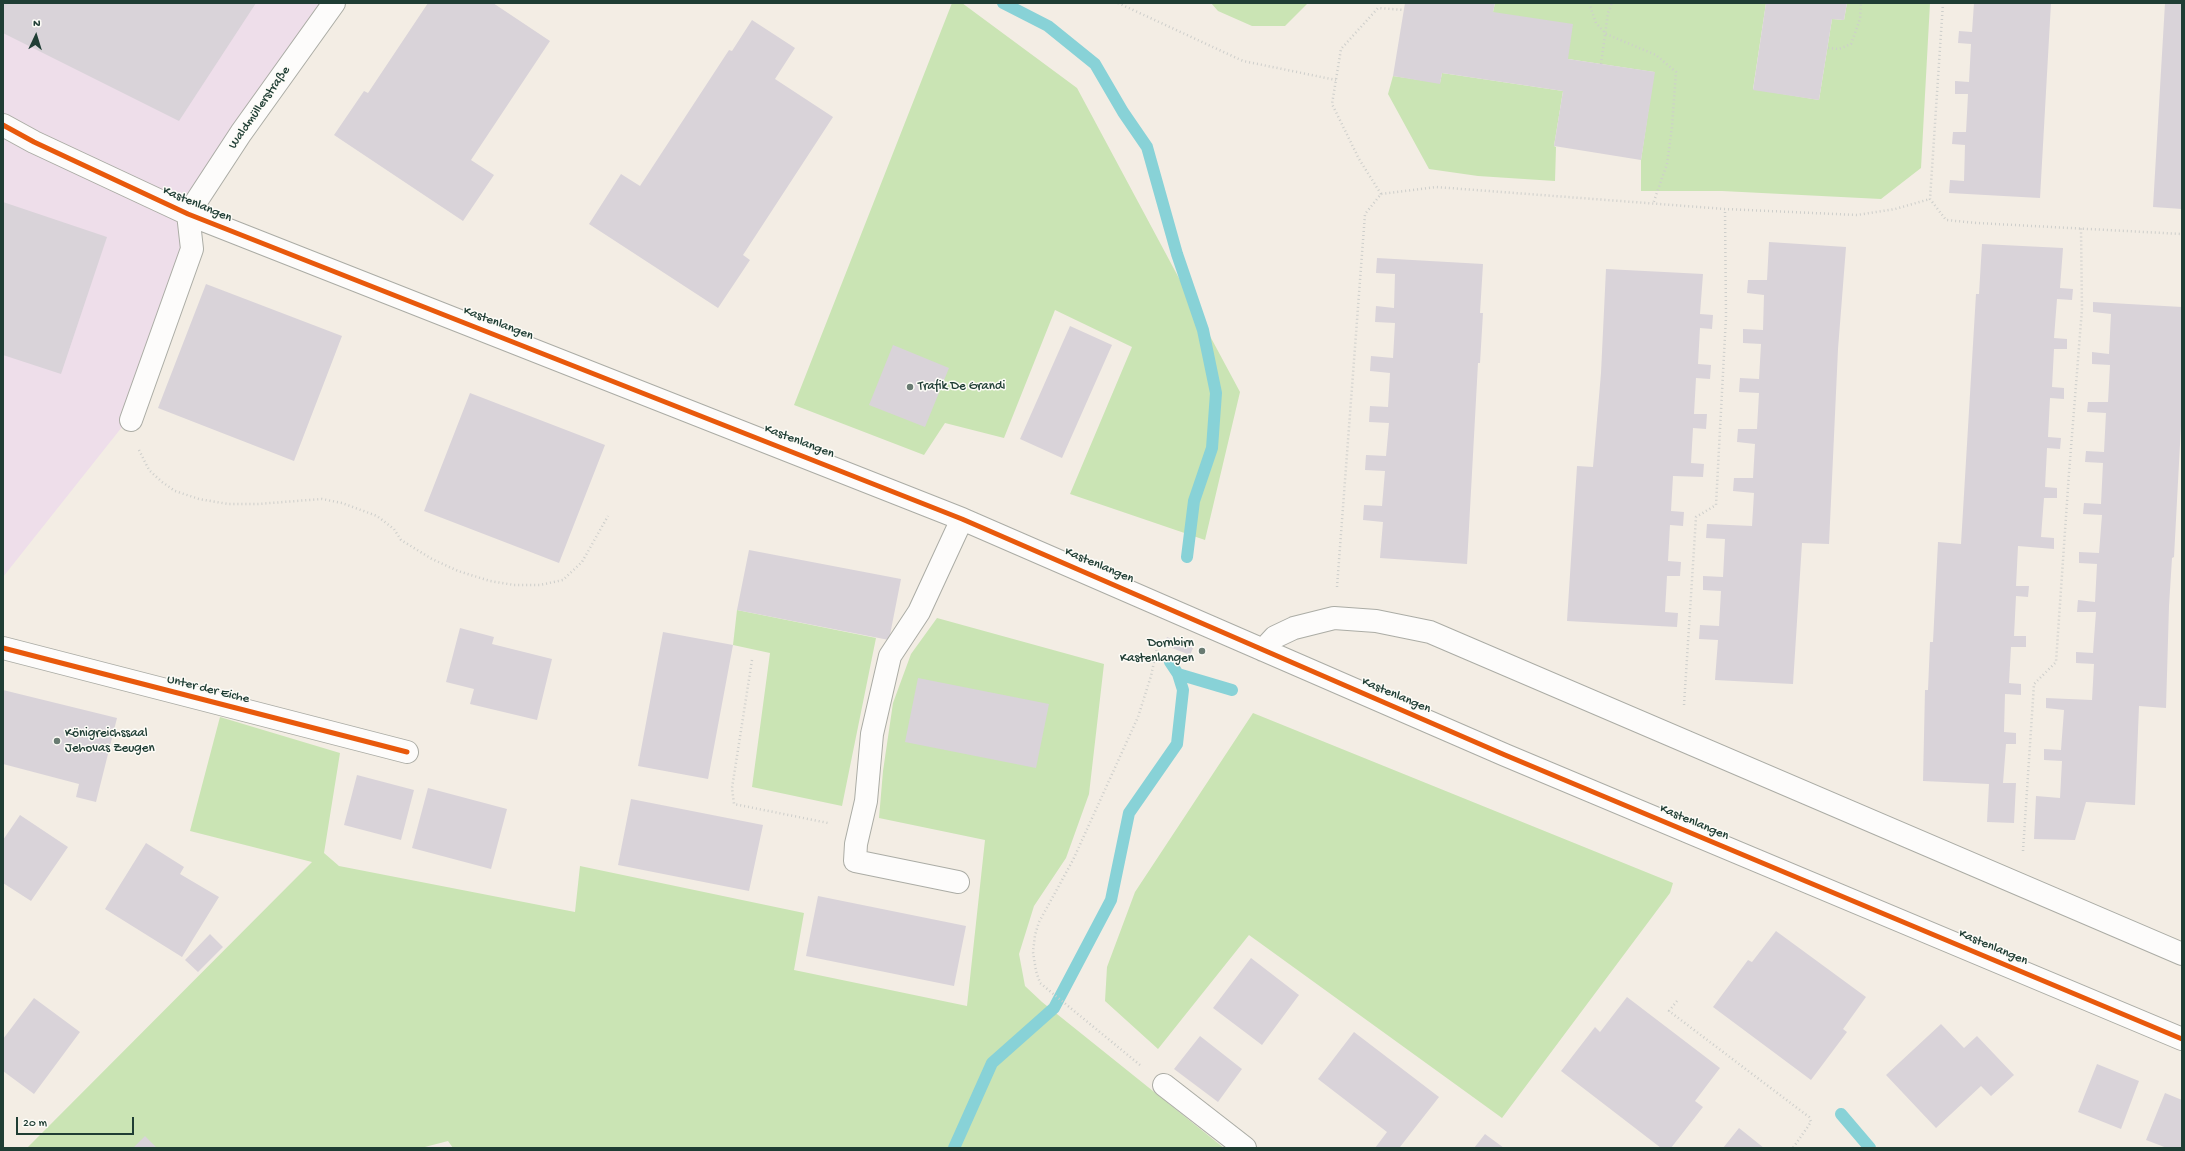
<!DOCTYPE html>
<meta charset="utf-8">
<style>
body{margin:0}
#map{position:relative;width:2185px;height:1151px;overflow:hidden;background:#f3ede4;font-family:"Gochi Hand",sans-serif}
canvas{display:block}
.frame{position:absolute;inset:0;border:4px solid #1f3d34;pointer-events:none}
.north{position:absolute;left:16px;top:16px;width:40px;height:40px;-webkit-text-stroke:3px #fdfcf7;paint-order:stroke;rotate:4deg;font-size:11px;font-weight:700;line-height:16px;text-align:center;color:#1f3d34}
.north::after{content:'';display:block;margin:auto;width:14px;height:18px;background:#1f3d34;clip-path:polygon(50% 0,100% 100%,50% 72%,0 100%)}
.scale{position:absolute;left:16px;top:1117px;width:118px;height:18px;box-sizing:border-box;border:2px solid #1f3d34;border-top:0;padding-left:5px;font-size:12px;line-height:14px;white-space:nowrap;color:#1f3d34;-webkit-text-stroke:3px #fdfcf7;paint-order:stroke}
</style>
<div id="map">
<canvas width="2185" height="1151"></canvas>
<div class="frame"></div>
<div class="north">N</div>
<div class="scale">20 m</div>
</div>
<script>
const context = document.querySelector('canvas').getContext('2d');
context.lineJoin = 'round';
function paint(path, color) {
  context.fillStyle = color;
  context.fill(path, 'evenodd');
}
function shape(rows) {
  const path = new Path2D();
  for (const r of rows) {
    path.moveTo(r[0], r[1]);
    for (let i = 2; i < r.length; i += 2) path.lineTo(r[i], r[i + 1]);
  }
  return path;
}
function strokePath(path, color, width, dash) {
  context.strokeStyle = color;
  context.lineWidth = width;
  context.lineCap = dash ? 'butt' : 'round';
  context.setLineDash(dash || []);
  context.stroke(path);
}
function write(font, color, halo, rows, align = 'center') {
  context.font = font + ' "Gochi Hand",sans-serif';
  context.lineWidth = 3;
  context.setLineDash([]);
  context.textBaseline = 'middle';
  context.strokeStyle = halo;
  context.fillStyle = color;
  for (const [text, x, y, turn = 0] of rows) {
    context.save();
    context.translate(x, y);
    context.rotate((+turn || 0) * Math.PI / 180);
    context.textAlign = isNaN(turn) ? turn : align;
    if (halo) context.strokeText(text, 0, 0);
    context.fillText(text, 0, 0);
    context.restore();
  }
}
paint(shape([
 [3,3,332,3,189,233,122,427,3,577]
]), '#eedeea');
paint(shape([
 [952,3,962,3,1077,88,1240,392,1205,540,1070,494,1132,347,1055,310,1004,438,945,423,924,455,794,405],
 [1211,3,1308,3,1285,26,1252,26,1218,11],
 [1495,3,1766,3,1753,89,1819,100,1832,19,1844,20,1847,3,1930,3,1921,168,1881,199,1722,191,1641,191,1641,160,1654,72,1568,59,1493,12],
 [1442,73,1563,91,1554,146,1556,147,1555,181,1478,176,1429,169,1388,94,1393,76,1440,83],
 [737,610,876,638,842,806,752,787,770,653,733,645],
 [937,618,1104,664,1089,794,1066,858,1034,906,1019,954,1025,986,1042,1002,1224,1148,453,1148,448,1141,421,1148,27,1148,312,862,190,831,220,717,340,753,324,853,339,866,575,912,580,866,804,913,794,970,967,1006,985,840,879,818,883,771,893,703,911,654],
 [1253,713,1673,883,1670,893,1502,1118,1249,935,1158,1049,1105,1001,1107,967,1135,892]
]), '#cae4b4');
strokePath(shape([
 [1003,3,1048,26,1095,64,1123,112,1147,147,1177,254,1203,330,1216,393,1212,448,1194,501,1187,557],
 [1178,674,1232,690],
 [1841,1114,1870,1148],
 [954,1148,992,1063,1054,1008,1111,900,1129,813,1177,744,1183,690,1178,674,1170,662]
]), '#88d2d7', 12);
paint(shape([
 [3,3,256,3,179,121,3,33],
 [428,3,493,3,550,41,471,160,494,175,463,221,334,135,364,91,368,93],
 [1405,3,1495,3,1493,12,1573,24,1568,59,1655,72,1641,160,1554,146,1563,91,1442,73,1440,84,1393,76],
 [1766,3,1847,3,1844,20,1832,19,1819,100,1753,90],
 [1974,3,2051,3,2040,198,1949,193,1950,180,1964,181,1965,145,1952,144,1953,132,1966,132,1968,94,1955,94,1955,81,1969,82,1971,44,1958,43,1959,31,1972,32],
 [2165,3,2182,3,2182,209,2153,207],
 [752,20,795,48,775,79,833,117,743,255,750,260,718,308,589,224,621,174,640,186,729,50,732,51],
 [3,202,107,237,61,374,3,355],
 [1769,242,1846,247,1838,349,1829,544,1802,543,1793,684,1715,680,1718,640,1699,639,1700,625,1719,626,1721,591,1703,590,1703,576,1723,577,1725,539,1706,538,1707,524,1752,526,1754,493,1733,491,1734,478,1753,478,1755,444,1737,442,1738,429,1757,429,1759,393,1739,392,1740,378,1759,379,1761,344,1743,343,1743,329,1763,330,1764,295,1747,293,1748,280,1767,280],
 [1982,244,2063,248,2060,288,2073,289,2072,300,2057,299,2054,338,2067,339,2067,349,2054,349,2052,387,2064,388,2064,399,2050,398,2048,437,2061,438,2060,449,2047,448,2045,487,2057,488,2057,498,2044,498,2041,537,2054,538,2054,549,2018,546,2016,586,2029,586,2028,597,2016,596,2014,636,2026,636,2026,647,2011,647,2009,683,2021,684,2021,695,2005,694,2004,732,2016,733,2016,744,2006,744,2003,783,2016,783,2014,823,1987,822,1989,784,1923,781,1925,690,1928,690,1930,642,1933,642,1938,542,1961,544,1976,294,1979,294],
 [1377,258,1483,264,1480,313,1483,313,1480,363,1478,363,1467,564,1380,558,1383,522,1363,520,1364,505,1382,506,1385,471,1365,470,1366,455,1386,456,1389,423,1369,422,1370,406,1388,407,1390,373,1370,371,1371,356,1393,358,1395,323,1375,322,1376,306,1394,308,1395,274,1376,273],
 [1606,269,1703,274,1700,314,1713,315,1712,329,1700,328,1698,364,1711,365,1710,379,1696,378,1694,414,1707,414,1706,429,1693,428,1691,463,1704,464,1703,477,1673,476,1671,511,1684,512,1683,526,1670,525,1668,561,1681,562,1680,576,1667,576,1665,612,1678,613,1677,627,1567,621,1577,466,1593,467,1601,373],
 [206,284,342,336,294,461,158,408],
 [2093,302,2182,307,2182,407,2174,557,2172,558,2169,606,2166,708,2139,706,2135,805,2086,802,2075,840,2034,839,2036,796,2060,798,2062,761,2044,760,2044,749,2061,750,2064,710,2046,708,2046,698,2092,700,2094,664,2076,663,2076,652,2093,653,2096,612,2077,612,2078,600,2095,602,2097,564,2079,563,2079,552,2099,553,2102,515,2083,514,2084,503,2101,504,2103,463,2085,462,2086,451,2104,452,2106,413,2087,412,2088,402,2108,402,2110,365,2092,364,2092,352,2109,354,2111,314,2093,312],
 [1070,326,1112,345,1062,458,1020,439],
 [893,345,949,368,925,427,869,405],
 [470,393,605,445,559,563,424,511],
 [749,550,901,579,889,640,737,610],
 [460,628,494,637,492,644,552,659,537,720,470,704,474,689,446,682],
 [663,632,733,645,708,779,638,766],
 [1167,637,1193,648,1190,655,1164,645],
 [918,678,1049,704,1036,768,905,742],
 [3,690,117,718,96,802,76,797,79,784,3,764],
 [357,775,414,790,401,840,344,825],
 [428,788,507,809,491,869,412,848],
 [631,799,763,825,749,891,618,865],
 [20,815,68,847,31,901,3,883,3,840],
 [146,843,184,867,180,874,219,897,182,957,105,909],
 [818,896,966,926,954,986,806,956],
 [1776,931,1866,997,1843,1029,1847,1032,1811,1080,1713,1007,1748,960,1752,962],
 [210,934,223,947,198,972,185,960],
 [1251,958,1299,995,1262,1045,1213,1008],
 [1627,997,1720,1068,1695,1101,1703,1107,1671,1148,1661,1148,1561,1071,1595,1027,1600,1032],
 [34,998,80,1032,34,1094,3,1071,3,1039],
 [1941,1024,1964,1048,1977,1036,2014,1075,1991,1096,1981,1086,1936,1128,1886,1075],
 [1354,1032,1439,1097,1400,1147,1402,1148,1375,1148,1387,1132,1318,1079],
 [1200,1036,1242,1069,1218,1102,1174,1069],
 [2097,1064,2139,1081,2121,1129,2078,1112],
 [2165,1093,2182,1100,2182,1148,2167,1148,2146,1140],
 [1739,1128,1764,1148,1723,1148],
 [1485,1134,1504,1148,1474,1148],
 [145,1136,157,1148,133,1148]
]), '#d9d3d9');
const minor = shape([
 [3,125,34,142,188,214,962,519,1505,755,2182,1039],
 [188,214,241,133,334,3],
 [131,420,192,249,188,214],
 [3,648,407,752],
 [1263,650,1275,637,1294,628,1334,618,1376,621,1430,632,2182,954],
 [958,882,855,861,856,844,866,801,872,734,890,656,919,612,962,519],
 [1164,1085,1245,1148]
]);
strokePath(minor, '#abaca5', 24);
strokePath(shape([
 [1118,3,1243,61,1336,80],
 [1589,3,1596,23,1606,34,1656,55,1676,72,1672,127,1667,164,1653,204],
 [1943,3,1930,199,1946,220,1977,223,2182,234],
 [1828,48,1839,49,1851,44,1860,19,1861,3],
 [1601,64,1608,13,1612,3],
 [1381,194,1359,159,1332,104,1341,49,1378,8,1404,10],
 [139,450,149,470,162,482,175,491,199,499,228,504,258,504,322,499,342,503,377,516,394,529,401,540,432,559,458,571,490,581,514,585,540,585,563,580,582,562,608,516],
 [1337,587,1365,214,1381,194,1436,187,1725,209,1857,215,1895,209,1930,199],
 [752,660,732,788,734,804,828,823],
 [1684,705,1696,517,1716,505,1726,317,1725,209],
 [2023,851,2034,684,2056,662,2069,473,2082,309,2081,228],
 [1677,1001,1669,1011,1809,1117,1811,1122,1793,1148],
 [1140,1065,1040,983,1036,971,1033,952,1035,935,1039,922,1073,860,1138,717,1151,676,1159,639]
]), '#cdcecb', 2.5, [1, 3]);
strokePath(minor, '#fdfcfb', 22);
strokePath(shape([
 [3,125,34,142,188,214,962,519,1505,755,2182,1039],
 [3,648,407,752]
]), '#e8590c', 5);
for (const [x, y, r, color] of [
 [910,387,4,"#697b72"],
 [1202,651,4,"#697b72"],
 [57,741,4,"#697b72"]
]) {
  const dot = new Path2D();
  dot.arc(x, y, r, 0, 2 * Math.PI);
  context.fillStyle = color;
  context.fill(dot);
  strokePath(dot, '#fdfcf7', 1.5);
}
write('13px', '#1f3d34', '#fdfcf7', [
 ["Waldmüllerstraße",260,108,-55],
 ["Kastenlangen",197,205,23],
 ["Kastenlangen",498,324,21],
 ["Kastenlangen",799,442,21],
 ["Kastenlangen",1099,566,23],
 ["Unter der Eiche",208,690,14],
 ["Kastenlangen",1396,696,23],
 ["Kastenlangen",1694,823,23],
 ["Kastenlangen",1993,948,23]
]);
write('13px', '#1f3d34', '#fdfcf7', [
 ["Trafik De Grandi",918,387],
 ["Dornbirn",1194,644,"right"],
 ["Kastenlangen",1194,659,"right"],
 ["Königreichssaal",65,734],
 ["Jehovas Zeugen",65,749]
], 'left');
</script>
